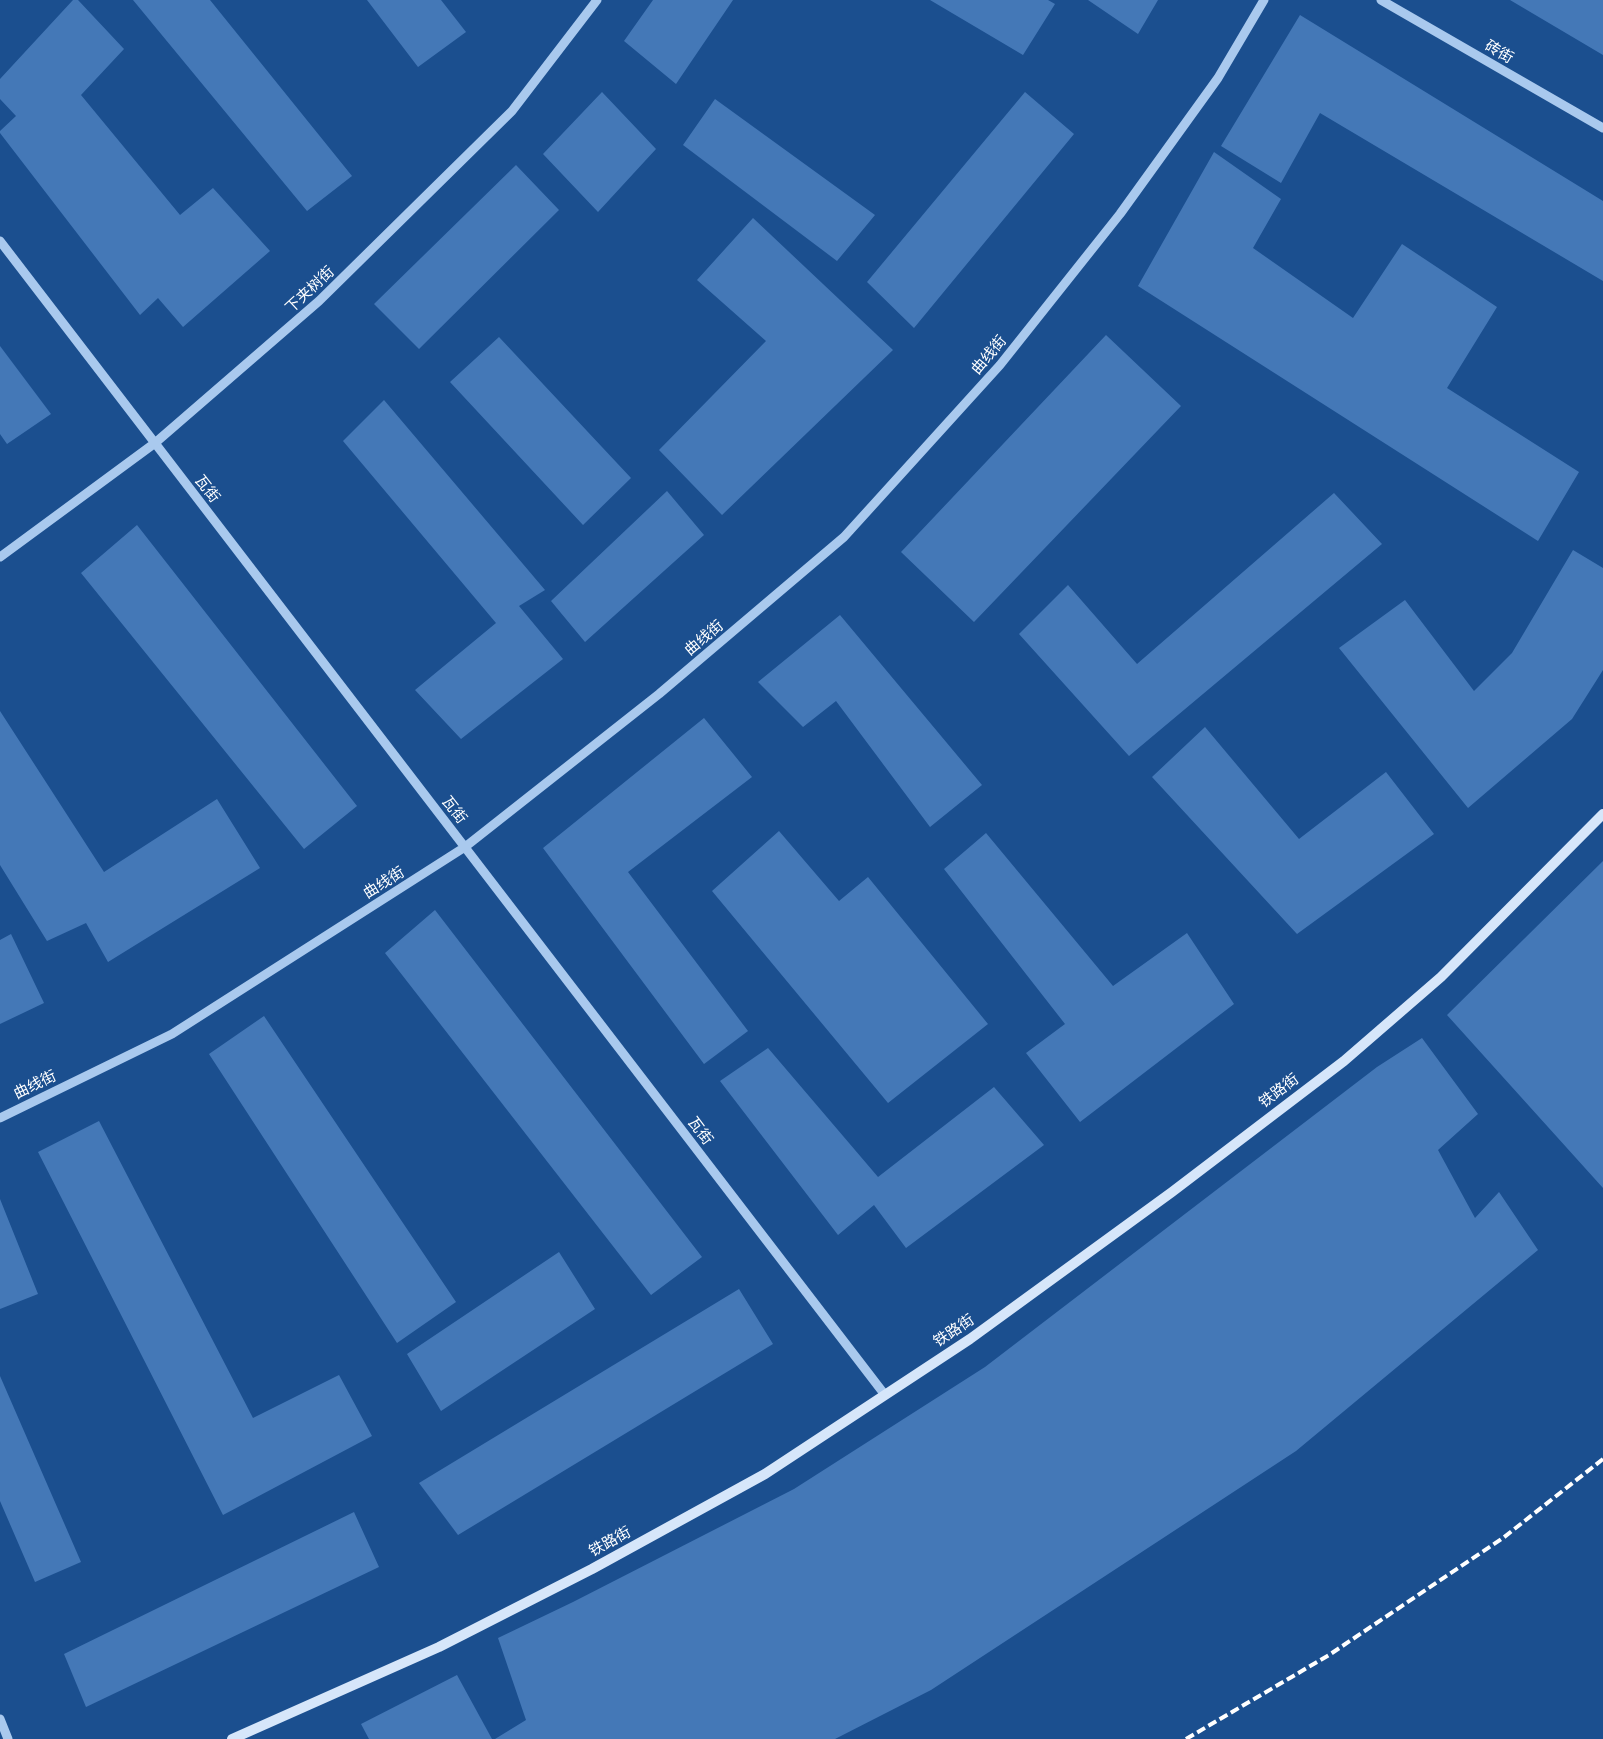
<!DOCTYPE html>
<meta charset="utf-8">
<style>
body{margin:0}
canvas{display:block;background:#1b4f8f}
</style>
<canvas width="1603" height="1739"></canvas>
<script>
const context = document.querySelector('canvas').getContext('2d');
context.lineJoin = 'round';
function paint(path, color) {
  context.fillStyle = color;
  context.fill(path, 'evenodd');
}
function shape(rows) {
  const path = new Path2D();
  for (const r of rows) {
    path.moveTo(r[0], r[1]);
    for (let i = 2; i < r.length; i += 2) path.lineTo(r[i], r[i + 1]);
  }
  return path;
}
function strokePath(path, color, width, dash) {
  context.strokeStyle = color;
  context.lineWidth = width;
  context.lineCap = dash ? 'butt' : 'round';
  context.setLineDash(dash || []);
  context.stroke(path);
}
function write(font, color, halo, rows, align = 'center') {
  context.font = font + ' Raleway,"Noto Sans SC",sans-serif';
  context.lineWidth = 5;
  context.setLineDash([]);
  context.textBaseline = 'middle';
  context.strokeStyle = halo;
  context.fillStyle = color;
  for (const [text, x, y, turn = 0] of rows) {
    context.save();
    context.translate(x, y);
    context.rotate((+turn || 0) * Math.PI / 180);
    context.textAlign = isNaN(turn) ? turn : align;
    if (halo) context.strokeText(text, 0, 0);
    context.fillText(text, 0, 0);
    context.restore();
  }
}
paint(shape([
 [73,0,78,0,124,49,81,95,180,215,213,188,270,251,183,327,158,298,140,315,0,133,0,131,16,116,0,99,0,79],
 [133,0,210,0,352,176,307,211],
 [367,0,441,0,466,32,418,67],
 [653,0,733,0,676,84,624,41],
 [930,0,1048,0,1055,4,1023,55],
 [1088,0,1158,0,1138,34],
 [1510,0,1603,0,1603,55],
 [1300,15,1603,201,1603,281,1320,113,1281,183,1221,146],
 [602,92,656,149,598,212,543,154],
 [1025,92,1074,134,914,328,867,282],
 [715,99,875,215,837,261,683,145],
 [1214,152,1281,199,1253,248,1353,318,1402,244,1497,307,1447,388,1579,472,1538,541,1138,286],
 [516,165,559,210,419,349,374,304],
 [753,218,893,350,722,515,659,450,766,341,697,280],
 [1106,335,1181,406,974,622,901,552],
 [499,337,631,478,583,525,450,382],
 [0,346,51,414,7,444,0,434],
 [384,400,545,590,519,606,563,659,461,739,415,690,496,623,343,441],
 [667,491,704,535,585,642,551,601],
 [1334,493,1382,544,1129,756,1019,634,1068,585,1137,664],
 [137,525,357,806,304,849,81,573],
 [1573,550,1603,568,1603,670,1572,719,1468,808,1339,648,1405,600,1474,691,1512,653],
 [840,615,982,785,930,827,836,701,803,727,758,682],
 [0,711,104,872,217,799,260,868,108,962,86,923,47,941,0,865],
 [704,718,752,777,628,872,748,1031,704,1064,543,848],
 [1205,727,1299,839,1386,772,1434,834,1297,934,1152,777],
 [779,831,839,901,868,877,988,1024,888,1103,712,891],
 [986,833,1113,986,1187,933,1234,1004,1080,1122,1026,1053,1065,1024,944,869],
 [1603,861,1603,1188,1447,1015],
 [435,910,702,1257,651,1295,385,953],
 [11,934,44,1003,0,1024,0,940],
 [264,1016,456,1302,397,1343,209,1054],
 [1422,1038,1478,1114,1438,1150,1475,1218,1499,1192,1538,1250,1296,1451,931,1690,835,1739,495,1739,526,1720,498,1638,573,1602,794,1489,985,1367,1377,1067],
 [768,1048,878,1177,994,1087,1044,1145,906,1248,874,1205,838,1235,720,1081],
 [99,1121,253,1418,339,1375,372,1436,223,1515,38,1152],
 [0,1199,38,1294,0,1309],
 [559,1252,595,1309,441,1411,407,1354],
 [739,1289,773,1344,458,1535,419,1483],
 [0,1376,81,1562,35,1582,0,1501],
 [354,1512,379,1567,86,1707,64,1654],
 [457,1675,492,1739,369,1739,361,1724]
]), '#4478b7');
strokePath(shape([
 [1381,0,1603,128],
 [0,241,885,1395],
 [0,557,155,443,319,301,512,111,597,0],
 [0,1118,172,1034,465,847,659,694,844,537,1000,365,1120,214,1218,78,1264,0],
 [0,1719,8,1739]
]), '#a9c9ee', 9);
strokePath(shape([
 [232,1739,439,1647,592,1569,765,1474,970,1339,1172,1192,1344,1061,1441,977,1603,814]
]), '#d6e6fa', 10);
strokePath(shape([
 [1186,1739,1329,1655,1503,1538,1603,1459]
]), '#fff', 4, [9, 4]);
write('15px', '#fff', '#1b4f8f', [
 ["砖街",1499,52,30],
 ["下夹树街",310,290,-43],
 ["曲线街",989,355,-50],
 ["瓦街",207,489,52],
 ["曲线街",704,638,-40],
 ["瓦街",454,810,52],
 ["曲线街",384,883,-32],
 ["曲线街",35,1085,-26],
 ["铁路街",1279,1091,-37],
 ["瓦街",700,1131,53],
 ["铁路街",954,1331,-34],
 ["铁路街",610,1542,-29]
]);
</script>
